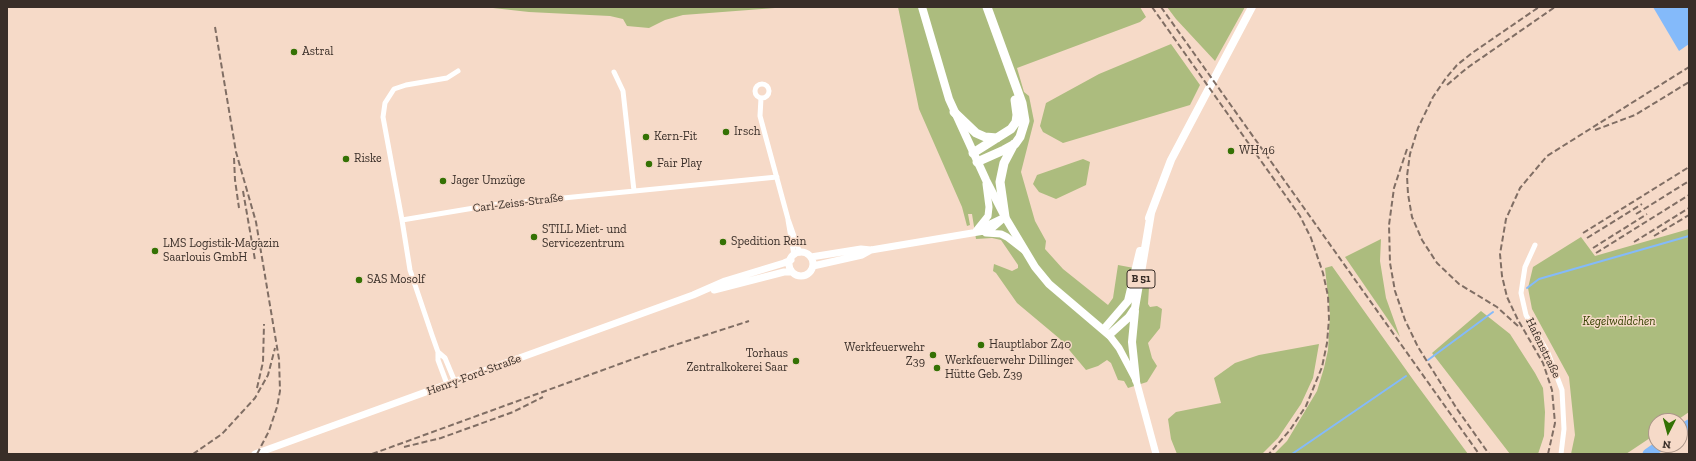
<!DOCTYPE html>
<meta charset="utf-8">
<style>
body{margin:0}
#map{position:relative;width:1696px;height:461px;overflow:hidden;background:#f6dac8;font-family:"Zilla Slab",serif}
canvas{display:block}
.frame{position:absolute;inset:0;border:8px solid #392e28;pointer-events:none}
.north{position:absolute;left:1648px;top:413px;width:40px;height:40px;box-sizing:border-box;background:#f6dac8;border:1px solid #aa9588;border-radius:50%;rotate:186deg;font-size:11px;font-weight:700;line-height:16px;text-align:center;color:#392e28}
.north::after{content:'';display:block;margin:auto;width:14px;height:18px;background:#347104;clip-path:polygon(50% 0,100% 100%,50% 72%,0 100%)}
</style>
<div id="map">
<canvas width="1696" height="461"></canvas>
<div class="frame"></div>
<div class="north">N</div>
</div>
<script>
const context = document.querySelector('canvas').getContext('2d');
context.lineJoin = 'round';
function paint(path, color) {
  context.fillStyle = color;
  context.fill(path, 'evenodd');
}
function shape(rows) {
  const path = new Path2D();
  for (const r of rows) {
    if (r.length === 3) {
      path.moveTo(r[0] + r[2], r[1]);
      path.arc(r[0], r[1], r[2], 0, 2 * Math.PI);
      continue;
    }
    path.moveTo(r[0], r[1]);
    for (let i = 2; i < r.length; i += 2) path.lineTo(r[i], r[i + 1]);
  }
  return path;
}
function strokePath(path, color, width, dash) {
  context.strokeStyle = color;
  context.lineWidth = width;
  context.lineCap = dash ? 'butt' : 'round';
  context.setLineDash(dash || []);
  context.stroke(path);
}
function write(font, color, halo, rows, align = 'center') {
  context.font = font + ' "Zilla Slab",serif';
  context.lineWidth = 3;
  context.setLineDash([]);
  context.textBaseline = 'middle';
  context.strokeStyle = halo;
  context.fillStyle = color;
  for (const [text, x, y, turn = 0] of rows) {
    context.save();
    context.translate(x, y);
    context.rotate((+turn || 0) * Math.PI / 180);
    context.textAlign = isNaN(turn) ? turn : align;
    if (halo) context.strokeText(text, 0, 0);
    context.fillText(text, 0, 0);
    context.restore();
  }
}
paint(shape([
 [484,7,788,7,683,15,665,20,649,28,627,26,623,19,610,16,529,12],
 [898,7,1140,7,1146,17,1140,22,1017,68,1024,92,1029,96,1034,121,1021,172,1035,221,1046,241,1045,249,1063,269,1108,305,1113,298,1118,265,1150,271,1148,304,1150,307,1157,306,1162,309,1160,328,1148,343,1152,358,1157,366,1147,382,1128,388,1124,381,1118,380,1111,363,1107,360,1098,366,1086,370,1060,339,1017,303,996,273,993,271,994,264,1012,271,1018,268,1018,265,1001,240,992,238,976,239,972,214,968,214,970,225,967,226,962,207,919,109],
 [1167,7,1245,7,1215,61,1176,19],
 [1171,44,1200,85,1190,105,1063,143,1043,132,1040,126,1046,103,1099,74],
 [1083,159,1090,162,1086,185,1056,199,1039,192,1033,184,1037,175],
 [1689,229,1689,412,1676,421,1656,421,1656,434,1626,454,1571,454,1575,435,1569,377,1532,309,1528,288,1533,267,1581,237,1595,256],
 [1381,239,1380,261,1386,298,1400,337,1345,257],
 [1332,266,1414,381,1468,454,1274,454,1287,441,1317,391,1324,368,1328,350,1330,314,1325,268],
 [1481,311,1510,334,1535,373,1543,388,1545,412,1544,436,1538,454,1510,454,1432,353],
 [1319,344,1313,378,1301,404,1278,438,1262,454,1177,454,1171,439,1168,419,1176,412,1221,403,1214,378,1235,363,1259,355]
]), '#acbc7e');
paint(shape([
 [1653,7,1689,7,1689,44,1679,51]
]), '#84bafa');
strokePath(shape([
 [1527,288,1539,279,1689,236],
 [1428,360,1493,312],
 [1292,454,1406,376]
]), '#84bafa', 2);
strokePath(shape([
 [1680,431,1689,425],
 [1648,454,1661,445]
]), '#84bafa', 11);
strokePath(shape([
 [614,72,623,91,634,191],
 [762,91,7],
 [761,98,760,116,788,219,800,253],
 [402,220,492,205,777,177],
 [788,220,794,255],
 [1535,245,1525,267,1521,293,1526,315,1548,353,1562,390,1564,429,1561,454],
 [438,352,438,360,447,384],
 [455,382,445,358,438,352,432,335,410,270,402,220,383,117,385,103,394,89,406,85,447,78,458,71]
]), '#fff', 5);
strokePath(shape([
 [982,228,1003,218],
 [976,231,988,216,989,207,986,184],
 [986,233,1001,234,1007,237,1025,251],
 [801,264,12],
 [811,257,861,249,871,250,990,230,1005,217],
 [813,266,862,255,871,250],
 [714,290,784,272,792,272],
 [1109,335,1119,348,1136,380,1156,454],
 [255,454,693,295,725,281,784,263,791,260]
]), '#fff', 7);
strokePath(shape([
 [922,7,949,99,986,180,1005,217,1035,267,1049,284,1109,335,1129,317,1135,308,1151,213],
 [1149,218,1171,160,1252,7],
 [1135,311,1132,342,1136,380],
 [1104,329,1128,301,1140,251]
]), '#fff', 8);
strokePath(shape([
 [954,112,976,133,985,137,997,138],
 [973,153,1011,129,1016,122,1017,115,1015,100],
 [977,162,1004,150,1015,144,1020,137,1025,121,1022,103,987,7],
 [1005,217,1000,182,1004,163,1014,144]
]), '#fff', 9);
strokePath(shape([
 [1152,7,1300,216,1311,238,1323,273,1328,296,1329,319,1327,343,1322,367,1306,406,1290,430,1269,454],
 [1161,7,1479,454],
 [215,27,236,152,256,222,279,359,280,391,277,407,269,431,257,454],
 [1447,85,1467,68,1555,7],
 [1595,130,1635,115,1689,82],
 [1407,149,1394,188,1389,225,1390,263,1395,291,1405,320,1418,347,1457,409,1489,454],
 [234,158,235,180,239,208],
 [243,191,255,260],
 [1636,214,1689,181],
 [1583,233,1689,167],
 [1654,236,1689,215],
 [1587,238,1642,204],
 [1634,242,1689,208],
 [1593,248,1647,214],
 [1596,253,1689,195],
 [1518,326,1497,307,1459,284,1437,263,1422,240,1412,217,1408,194,1407,176,1410,154,1418,128,1433,97,1446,78,1457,65,1472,53,1539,7],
 [257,388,263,362,264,324],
 [404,447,441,438,513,412,543,397],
 [193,454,222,434,255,398,268,375,275,348],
 [372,454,647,354,749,321],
 [1548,454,1555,423,1552,390,1543,363,1518,320,1507,297,1502,276,1500,254,1506,219,1520,188,1547,156,1689,67]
]), '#806e64', 2, [6, 3]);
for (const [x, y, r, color] of [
 [294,52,4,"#347104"],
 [726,132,4,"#347104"],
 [646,137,4,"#347104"],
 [1231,151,4,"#347104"],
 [346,159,4,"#347104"],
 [649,164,4,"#347104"],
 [443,181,4,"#347104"],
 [534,237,4,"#347104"],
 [723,242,4,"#347104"],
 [155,251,4,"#347104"],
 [359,280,4,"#347104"],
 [981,345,4,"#347104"],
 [933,355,4,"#347104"],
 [796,361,4,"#347104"],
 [937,368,4,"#347104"]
]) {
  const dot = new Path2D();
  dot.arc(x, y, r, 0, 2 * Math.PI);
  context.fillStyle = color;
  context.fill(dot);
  strokePath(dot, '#f6dac8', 1.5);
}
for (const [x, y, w] of [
 [1141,279,28]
]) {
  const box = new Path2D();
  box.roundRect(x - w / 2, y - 9, w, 18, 3);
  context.fillStyle = '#f6dac8';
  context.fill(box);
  strokePath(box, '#392e28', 1);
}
write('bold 11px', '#392e28', null, [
 ["B 51",1141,279]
]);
write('12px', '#392e28', '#f6dac8', [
 ["Astral",302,52],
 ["Irsch",734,132],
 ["Kern-Fit",654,137],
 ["WH 46",1239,151],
 ["Riske",354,159],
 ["Fair Play",657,164],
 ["Jager Umzüge",451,181],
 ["STILL Miet- und",542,230],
 ["Servicezentrum",542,244],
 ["Spedition Rein",731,242],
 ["LMS Logistik-Magazin",163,244],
 ["Saarlouis GmbH",163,258],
 ["SAS Mosolf",367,280],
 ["Hauptlabor Z40",989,345],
 ["Werkfeuerwehr",925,348,"right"],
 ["Z39",925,362,"right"],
 ["Torhaus",788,354,"right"],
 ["Zentralkokerei Saar",788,368,"right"],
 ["Werkfeuerwehr Dillinger",945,361],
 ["Hütte Geb. Z39",945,375]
], 'left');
write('12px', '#392e28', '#f6dac8', [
 ["Carl-Zeiss-Straße",518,203,-7],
 ["Hafenstraße",1543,348,64],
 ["Henry-Ford-Straße",474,375,-20]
]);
write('italic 12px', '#374202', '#f6dac8', [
 ["Kegelwäldchen",1619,322]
]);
</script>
